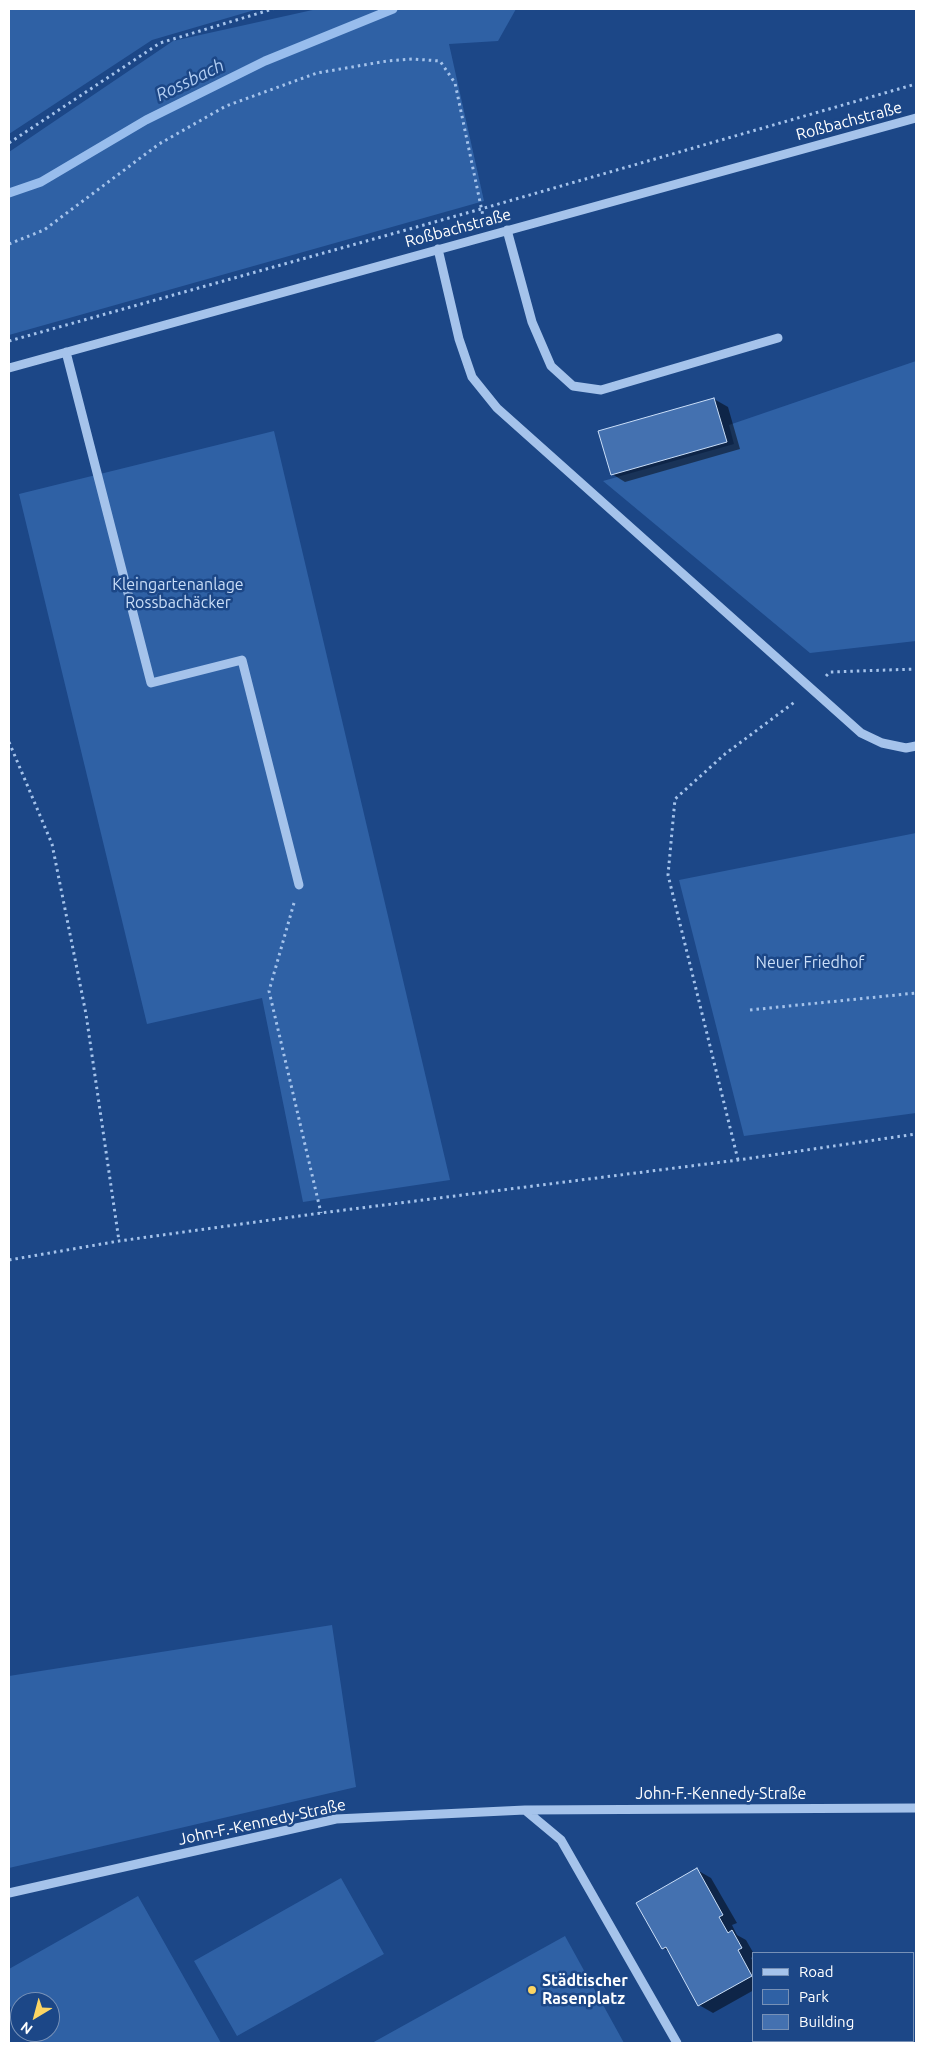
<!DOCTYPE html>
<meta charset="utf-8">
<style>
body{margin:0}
#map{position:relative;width:925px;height:2052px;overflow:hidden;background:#1c4787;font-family:Ubuntu,sans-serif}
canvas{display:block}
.frame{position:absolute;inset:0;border:10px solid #fff;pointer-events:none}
.legend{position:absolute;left:752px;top:1952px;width:162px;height:90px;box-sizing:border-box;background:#1c4787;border:1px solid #7791b7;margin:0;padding:6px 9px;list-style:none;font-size:15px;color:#fff}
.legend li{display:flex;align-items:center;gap:10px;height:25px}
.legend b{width:25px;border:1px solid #7791b7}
.north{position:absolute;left:10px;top:1992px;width:50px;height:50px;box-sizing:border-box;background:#1c4787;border:1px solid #7791b7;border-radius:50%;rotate:217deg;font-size:14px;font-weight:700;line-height:20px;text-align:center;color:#fff}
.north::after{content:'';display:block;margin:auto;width:18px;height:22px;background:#fcd563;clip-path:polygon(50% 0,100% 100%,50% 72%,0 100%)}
</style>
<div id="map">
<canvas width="925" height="2052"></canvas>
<div class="frame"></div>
<ul class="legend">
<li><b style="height:6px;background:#a5c3eb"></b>Road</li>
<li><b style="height:14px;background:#2f61a5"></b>Park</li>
<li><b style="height:14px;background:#4471b0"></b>Building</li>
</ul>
<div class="north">N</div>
</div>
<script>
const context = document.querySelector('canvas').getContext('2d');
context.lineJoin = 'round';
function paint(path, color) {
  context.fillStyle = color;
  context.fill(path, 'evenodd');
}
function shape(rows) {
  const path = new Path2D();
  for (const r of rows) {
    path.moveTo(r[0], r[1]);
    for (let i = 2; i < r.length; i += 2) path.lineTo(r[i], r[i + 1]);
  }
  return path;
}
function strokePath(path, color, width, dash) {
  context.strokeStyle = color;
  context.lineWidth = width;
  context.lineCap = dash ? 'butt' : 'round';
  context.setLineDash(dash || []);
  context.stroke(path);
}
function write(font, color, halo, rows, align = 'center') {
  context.font = font + ' Ubuntu,sans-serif';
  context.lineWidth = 5;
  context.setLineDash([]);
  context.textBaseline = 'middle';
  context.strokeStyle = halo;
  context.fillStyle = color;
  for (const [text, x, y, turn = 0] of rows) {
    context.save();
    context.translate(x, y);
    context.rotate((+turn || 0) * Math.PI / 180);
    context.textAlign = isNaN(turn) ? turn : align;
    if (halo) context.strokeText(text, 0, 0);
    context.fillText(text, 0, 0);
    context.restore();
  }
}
paint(shape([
 [9,9,258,9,152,40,9,134],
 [317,9,516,9,498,41,449,44,484,201,9,335,9,152,173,41],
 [916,361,916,641,810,653,603,481,734,444,729,425],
 [274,431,450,1180,303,1202,262,998,147,1024,19,494],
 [916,833,916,1113,744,1136,679,880],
 [332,1625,356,1787,9,1868,9,1676],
 [341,1878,384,1954,237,2036,194,1961],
 [138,1896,221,2043,31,2043,25,2032,50,2032,50,2002,20,2002,20,2024,9,2004,9,1969],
 [565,1936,624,2043,372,2043]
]), '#2f61a5');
paint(shape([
 [714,399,728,407,740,449,625,482,612,474],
 [697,1870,711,1878,737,1923,732,1925,737,1935,746,1940,754,1954,754,1956,751,1958,754,1963,754,1990,713,2013,699,2005,670,1952,663,1948]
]), '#0007');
strokePath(shape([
 [9,193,41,182,146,120,265,61,393,9]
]), '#98bded', 9);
const building = shape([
 [714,398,727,442,611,475,598,431,714,398],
 [697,1868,723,1915,719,1917,728,1933,732,1930,742,1948,738,1950,752,1976,698,2006,666,1947,662,1949,636,1903,697,1868]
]);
paint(building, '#4471b0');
strokePath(building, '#cadef8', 1);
strokePath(shape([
 [9,143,160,43,273,9],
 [9,244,44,230,159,144,226,106,317,73,387,61,413,59,440,61,455,83,483,216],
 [9,341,481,209,916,84],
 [826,676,830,672,916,669],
 [9,742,52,844,86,1014,119,1241],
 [294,903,269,991,321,1213],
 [750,1010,916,993],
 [738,1160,668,875,675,799,725,754,796,701],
 [9,1260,119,1241,321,1213,738,1160,916,1134]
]), '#a5c3eb', 3, [2.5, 4]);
strokePath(shape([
 [507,230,532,322,551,366,573,386,601,390,778,338],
 [438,249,459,339,472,377,497,408,861,733,882,743,906,748,916,746],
 [66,352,151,683,242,660,299,885],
 [9,368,916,118],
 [525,1810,916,1808],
 [9,1893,336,1819,525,1810,561,1840,677,2043]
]), '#a5c3eb', 9);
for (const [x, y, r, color] of [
 [532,1990,5,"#fcd563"]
]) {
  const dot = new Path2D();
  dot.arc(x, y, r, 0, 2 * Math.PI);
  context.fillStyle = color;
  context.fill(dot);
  strokePath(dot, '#1c4787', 2);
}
write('16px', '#fff', '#1c4787', [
 ["Roßbachstraße",849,121,-15],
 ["Roßbachstraße",458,228,-15],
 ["John-F.-Kennedy-Straße",721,1794],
 ["John-F.-Kennedy-Straße",262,1822,-12]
]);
write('16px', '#cadef8', '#1c4787', [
 ["Kleingartenanlage",178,585],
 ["Rossbachäcker",178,603],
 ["Neuer Friedhof",810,963]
]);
write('bold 16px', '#fff', '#1c4787', [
 ["Städtischer",542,1981],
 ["Rasenplatz",542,1999]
], 'left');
write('italic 18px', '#b1cdf3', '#1c4787', [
 ["Rossbach",190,80,-26]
]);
</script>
